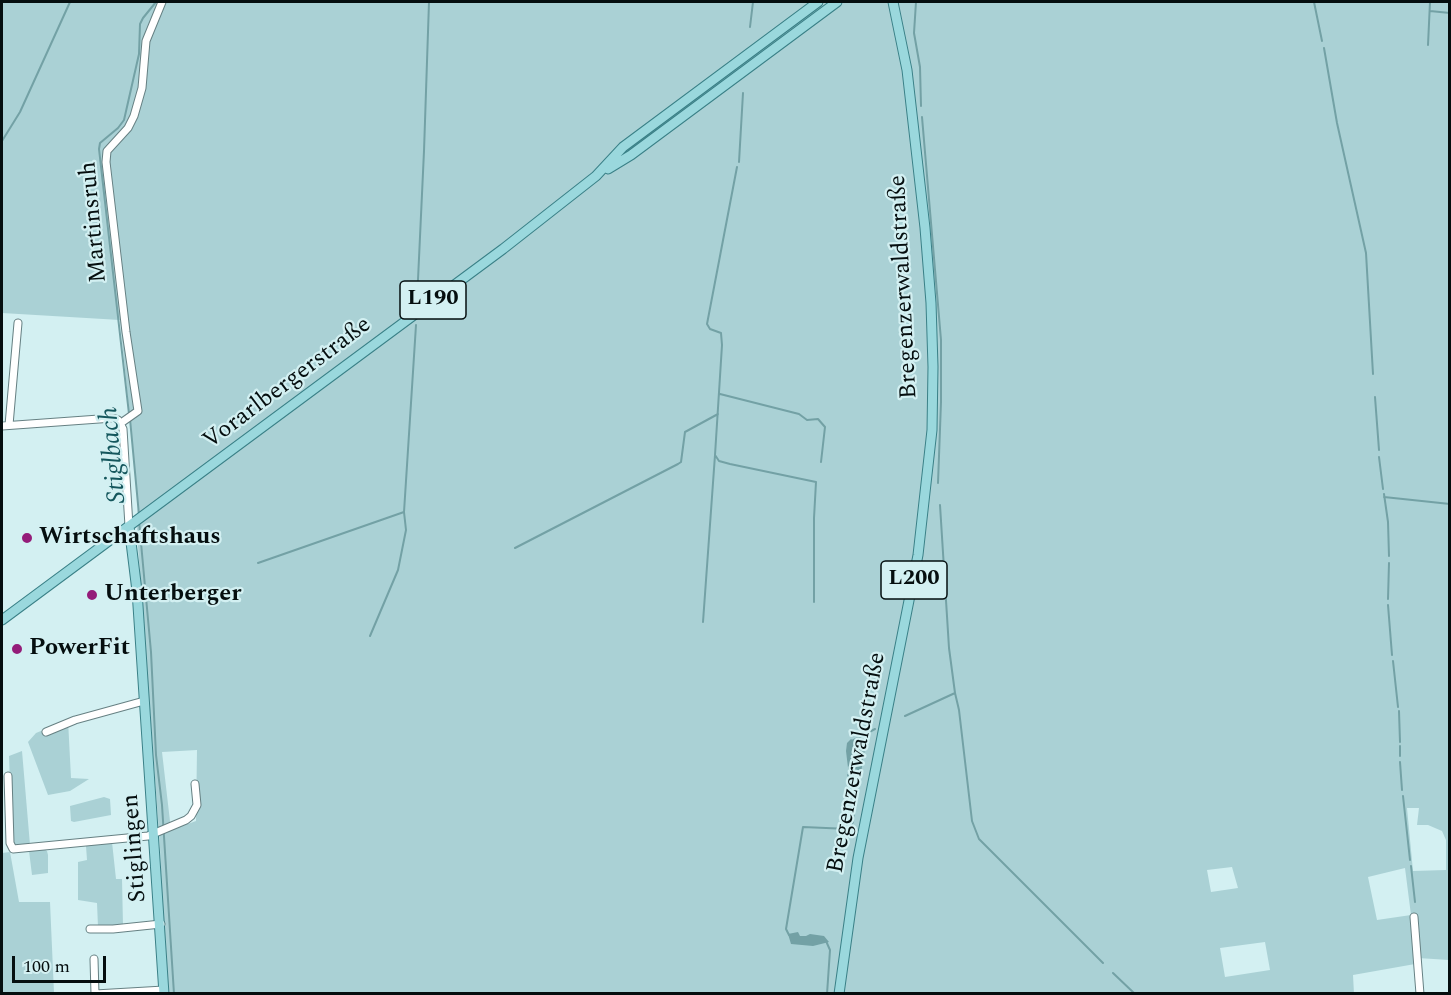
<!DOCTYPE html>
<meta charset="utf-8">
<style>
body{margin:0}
#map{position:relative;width:1451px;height:995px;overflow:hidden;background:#d3f0f2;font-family:Spectral,serif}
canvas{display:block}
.frame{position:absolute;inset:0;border:3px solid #050e0f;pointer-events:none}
.scale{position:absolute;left:12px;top:956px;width:94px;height:27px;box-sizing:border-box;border:3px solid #050e0f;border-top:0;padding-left:8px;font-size:18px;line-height:21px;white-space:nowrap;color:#050e0f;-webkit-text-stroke:4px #d3f0f2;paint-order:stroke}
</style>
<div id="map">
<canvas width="1451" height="995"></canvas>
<div class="frame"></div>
<div class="scale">100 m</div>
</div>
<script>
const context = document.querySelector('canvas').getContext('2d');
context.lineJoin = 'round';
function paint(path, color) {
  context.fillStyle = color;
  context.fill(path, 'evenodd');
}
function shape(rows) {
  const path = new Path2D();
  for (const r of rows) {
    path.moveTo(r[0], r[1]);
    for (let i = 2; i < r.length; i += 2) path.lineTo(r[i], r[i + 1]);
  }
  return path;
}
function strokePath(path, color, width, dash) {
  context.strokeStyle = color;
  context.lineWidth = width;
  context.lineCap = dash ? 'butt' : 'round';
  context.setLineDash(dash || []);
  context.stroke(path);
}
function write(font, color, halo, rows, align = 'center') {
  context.font = font + ' Spectral,serif';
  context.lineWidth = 4.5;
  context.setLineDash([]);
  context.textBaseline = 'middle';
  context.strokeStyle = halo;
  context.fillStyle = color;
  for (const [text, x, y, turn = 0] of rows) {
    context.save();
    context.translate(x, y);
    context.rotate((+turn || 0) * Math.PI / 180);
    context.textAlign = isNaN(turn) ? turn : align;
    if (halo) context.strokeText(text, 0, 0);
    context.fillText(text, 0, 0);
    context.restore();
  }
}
paint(shape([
 [2,2,1449,2,1449,960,1418,958,1415,964,1353,975,1354,994,166,993,160,847,137,533,138,501,120,320,2,313],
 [197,750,196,821,171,830,162,752],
 [1407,808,1419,808,1417,825,1428,825,1442,831,1446,840,1446,870,1413,871],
 [1232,867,1238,888,1211,892,1207,870],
 [1405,868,1411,915,1377,920,1368,877],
 [1265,942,1270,970,1225,977,1220,948],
 [68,720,71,778,89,779,70,791,48,795,28,742,36,733],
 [22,751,30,845,14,846,12,842,9,756],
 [104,797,110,799,111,815,74,822,71,821,70,806],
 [112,842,116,879,122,879,123,926,98,927,97,903,78,900,78,862,87,860,86,846],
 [44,849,47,851,48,855,48,873,32,875,29,851],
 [10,852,19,902,50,902,54,993,2,993,2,853]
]), '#aad1d5');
paint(shape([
 [851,739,856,743,862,743,866,747,863,757,861,775,849,776,846,751,847,743],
 [798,932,800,936,806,936,810,934,824,936,829,942,813,946,791,944,788,934]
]), '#73a1a5');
strokePath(shape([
 [916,2,914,33,920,67,921,106],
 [1314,2,1322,41],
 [1430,11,1450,13],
 [750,27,753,2],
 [1428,45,1430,2],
 [1324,48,1337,123,1366,253,1373,374],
 [922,117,941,340,941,402,938,483],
 [2,141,20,112,70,2],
 [739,162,743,93],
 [737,167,707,324,710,329,721,333,722,345,715,455,719,461,730,464,816,482,814,518,814,602],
 [417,301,424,151,429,2],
 [720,394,799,414,807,420,818,419,825,427,821,462],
 [1375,397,1379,450],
 [129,414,99,149,100,143,118,128,124,120,139,54,140,24,143,18,156,2],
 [130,419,139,515],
 [1379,457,1383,489],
 [1384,494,1388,522,1389,556],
 [1384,497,1450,504],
 [139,521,151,652,156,755,162,805,174,994],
 [515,548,678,464,681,462,685,432,718,414],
 [258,563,404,512,416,325],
 [1388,599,1389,563],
 [1388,605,1392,655],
 [703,622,715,455],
 [370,636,398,570,406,530,404,512],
 [1393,661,1398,707],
 [955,693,959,710,972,821,979,839,1103,963],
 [1399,711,1400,742],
 [905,716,955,693,949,648,940,505],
 [852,741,875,729],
 [1400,746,1400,756],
 [1400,762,1402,790],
 [1403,796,1410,860],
 [1411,866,1415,902],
 [789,935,786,929,803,827,849,829,853,822,856,789,848,775],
 [826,941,830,950,827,994],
 [1113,973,1135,994]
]), '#73a1a5', 2);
const minor = shape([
 [121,423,138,411,126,332,106,162,107,151,128,128,134,116,142,88,146,41,162,2],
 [9,425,18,323],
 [2,426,113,418,118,420,123,429,129,526],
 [46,732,75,720,144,701],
 [8,776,10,843,13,849,148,836,186,820,191,816,197,805,195,784],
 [1414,917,1420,994],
 [90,929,113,929,161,924],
 [94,959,95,994],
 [95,994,164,990]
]);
const major = shape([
 [608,169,631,155,837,2],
 [129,526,137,591,164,994],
 [2,620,503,249,596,176,623,147,818,2],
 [839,994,858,858,918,555,932,430,933,367,931,303,925,228,907,70,893,2]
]);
strokePath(minor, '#668083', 9);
strokePath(major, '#3a8087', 11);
strokePath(minor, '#fff', 7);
strokePath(major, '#9ad8dd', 9);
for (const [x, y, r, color] of [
 [27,538,6,"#941c79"],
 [92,595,6,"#941c79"],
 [17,649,6,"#941c79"]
]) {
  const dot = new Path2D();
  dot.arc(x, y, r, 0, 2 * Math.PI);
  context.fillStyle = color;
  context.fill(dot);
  strokePath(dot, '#d3f0f2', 2);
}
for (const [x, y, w] of [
 [433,300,66],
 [914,580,66]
]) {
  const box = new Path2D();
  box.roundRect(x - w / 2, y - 19, w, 38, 4.5);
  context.fillStyle = '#d3f0f2';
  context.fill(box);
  strokePath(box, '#050e0f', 1.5);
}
write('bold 22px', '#050e0f', null, [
 ["L190",433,300],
 ["L200",914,580]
]);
write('24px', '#050e0f', '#d3f0f2', [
 ["Martinsruh",95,222,-95],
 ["Bregenzerwaldstraße",905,287,-93],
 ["Vorarlbergerstraße",288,384,-37],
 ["Bregenzerwaldstraße",858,763,-79],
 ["Stiglingen",136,848,-94]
]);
write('bold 24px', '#050e0f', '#d3f0f2', [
 ["Wirtschaftshaus",39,538],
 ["Unterberger",104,595],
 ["PowerFit",29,649]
], 'left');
write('italic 26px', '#14565c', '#d3f0f2', [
 ["Stiglbach",115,455,-95]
]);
</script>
